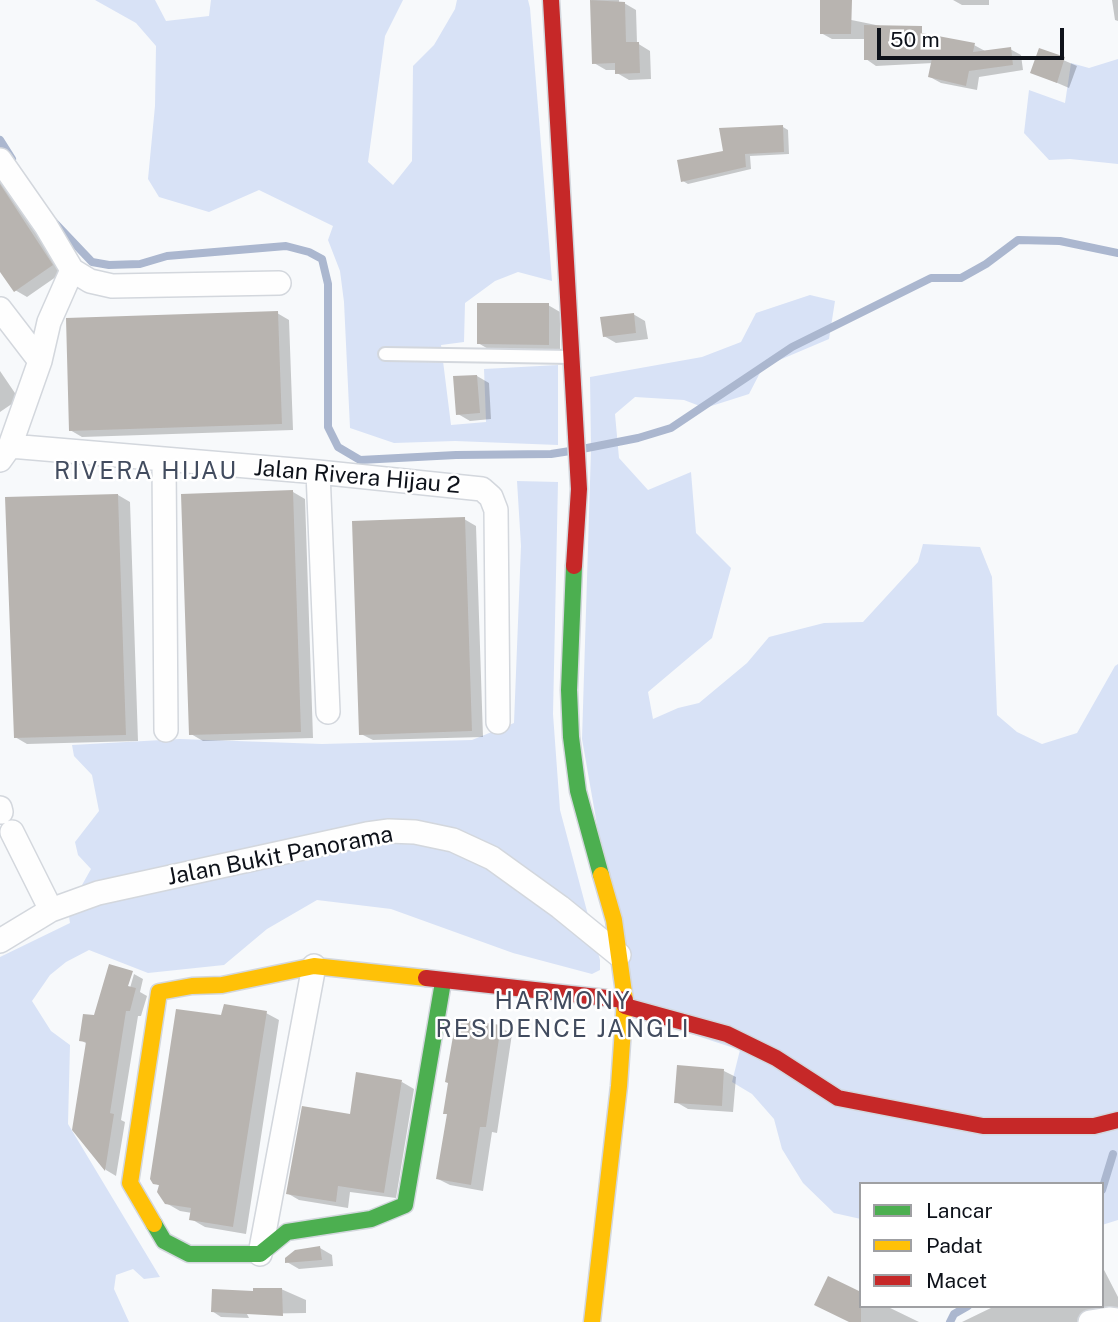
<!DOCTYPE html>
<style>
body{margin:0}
#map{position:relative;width:1118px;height:1322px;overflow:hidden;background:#f7f9fb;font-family:"Public Sans",sans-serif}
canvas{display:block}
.legend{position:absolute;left:859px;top:1182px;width:245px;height:126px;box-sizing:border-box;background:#fff;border:2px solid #9fa0a3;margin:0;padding:9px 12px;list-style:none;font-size:21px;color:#0e121a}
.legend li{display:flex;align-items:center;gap:14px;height:35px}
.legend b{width:35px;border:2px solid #9fa0a3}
.scale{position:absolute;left:877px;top:28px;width:187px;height:32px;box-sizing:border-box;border:4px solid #0e121a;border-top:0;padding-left:9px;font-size:21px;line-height:24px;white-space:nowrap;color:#0e121a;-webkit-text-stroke:5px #fff;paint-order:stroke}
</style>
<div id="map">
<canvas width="1118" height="1322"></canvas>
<ul class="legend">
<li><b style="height:9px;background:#4caf50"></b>Lancar</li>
<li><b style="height:9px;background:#ffc107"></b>Padat</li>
<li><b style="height:9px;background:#c62828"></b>Macet</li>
</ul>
<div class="scale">50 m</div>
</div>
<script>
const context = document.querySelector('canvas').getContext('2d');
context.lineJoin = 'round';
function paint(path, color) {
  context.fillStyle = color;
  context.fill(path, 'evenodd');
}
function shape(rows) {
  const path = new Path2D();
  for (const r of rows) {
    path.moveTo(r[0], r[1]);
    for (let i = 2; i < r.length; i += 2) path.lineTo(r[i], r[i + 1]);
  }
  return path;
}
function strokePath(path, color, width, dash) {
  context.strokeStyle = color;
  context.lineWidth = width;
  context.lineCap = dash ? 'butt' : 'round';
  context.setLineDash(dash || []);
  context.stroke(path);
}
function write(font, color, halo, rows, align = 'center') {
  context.font = font + ' "Public Sans",sans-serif';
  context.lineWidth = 5;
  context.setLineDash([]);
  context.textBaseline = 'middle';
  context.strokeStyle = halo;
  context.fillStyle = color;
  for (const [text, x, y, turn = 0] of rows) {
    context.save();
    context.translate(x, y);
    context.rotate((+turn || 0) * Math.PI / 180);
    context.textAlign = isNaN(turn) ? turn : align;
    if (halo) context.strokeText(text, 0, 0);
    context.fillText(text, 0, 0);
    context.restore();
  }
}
paint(shape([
 [95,0,155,0,166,21,209,16,211,0,403,0,385,36,368,162,393,185,412,161,413,66,434,45,455,9,457,0,528,0,530,8,552,281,518,272,495,281,465,303,464,342,441,345,451,425,486,422,484,369,558,365,558,445,455,441,394,443,350,428,344,302,340,271,328,240,333,226,259,190,209,212,159,197,148,179,155,106,156,46,136,23],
 [1118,59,1118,164,1070,159,1049,160,1024,133,1029,90,1065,103,1071,63,1089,68],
 [810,295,835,301,829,339,763,367,749,394,705,408,684,400,635,397,615,414,619,458,648,490,691,472,696,533,731,568,712,638,648,692,653,719,678,708,699,703,747,663,769,637,824,623,863,622,918,562,923,544,980,547,992,577,997,715,1017,732,1042,744,1077,733,1115,666,1118,664,1118,1220,1102,1225,1102,1184,861,1184,861,1219,834,1213,803,1183,782,1149,774,1119,752,1094,732,1082,740,1050,630,1014,582,739,591,450,590,377,702,357,741,342,756,313],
 [517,481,558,482,553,714,560,810,600,960,600,970,592,974,513,953,391,909,317,900,267,929,224,965,148,973,89,950,66,962,50,975,32,1001,51,1031,70,1045,68,1124,160,1277,144,1279,133,1269,116,1275,114,1289,129,1322,0,1322,0,957,70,923,68,910,91,869,78,855,75,842,99,811,92,775,74,756,72,745,180,739,322,744,472,740,514,723,521,546]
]), '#d8e2f6');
paint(shape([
 [592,0,619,0,619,4,624,3,636,10,637,43,650,51,651,79,629,80,617,73,617,70,606,70,594,63],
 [953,0,989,0,989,5,962,5],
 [1112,0,1118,0,1118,21,1115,20],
 [822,14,974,45,985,51,1010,49,1021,55,1023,70,979,77,977,90,941,83,930,77,933,63,876,66,866,59,866,39,832,39,821,33],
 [1040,50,1077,66,1069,88,1032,72],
 [783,127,788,130,789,154,750,156,751,169,688,184,683,181,725,152],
 [0,176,63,272,27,297,15,290,0,269],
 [548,305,560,312,560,351,490,350,478,343],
 [277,313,289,320,293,430,82,437,70,430],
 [633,314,645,321,648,339,616,343,604,336],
 [0,371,19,399,0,412],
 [477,376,489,383,491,419,470,421,458,414],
 [293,492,305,499,313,738,203,741,191,734],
 [118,495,130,502,138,741,27,744,15,737],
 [464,519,476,526,483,737,373,740,361,734],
 [134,974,143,979,140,992,147,996,141,1016,138,1016,121,1120,125,1122,116,1176,106,1170,74,1129,87,1044,81,1040,95,1017,124,994,128,995],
 [266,1013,279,1020,246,1234,205,1227,191,1219,192,1213,180,1211,166,1203,160,1186,154,1182,223,1017],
 [500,1027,512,1034,497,1133,492,1132,483,1191,450,1185,438,1179,448,1115,445,1113],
 [724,1071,736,1077,733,1112,688,1109,676,1102],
 [402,1082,414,1089,396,1198,350,1192,348,1208,299,1200,287,1193],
 [320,1248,332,1255,333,1266,299,1269,287,1262],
 [1102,1266,1118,1297,1118,1313,1089,1322,962,1322,995,1306,1102,1306],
 [281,1289,306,1300,306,1313,247,1314,249,1318,221,1317,212,1311,254,1293],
 [861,1306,886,1306,919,1322,850,1322]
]), '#0003');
strokePath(shape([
 [0,140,12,159],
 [54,222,92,262,109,265,140,264,167,256,286,246,309,252,322,259,328,284,328,427,338,447,360,460,456,455,551,454,570,451],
 [582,449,638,438,671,428,792,347,931,278,961,278,986,264,1018,240,1060,241,1118,253],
 [1102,1190,1113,1154],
 [950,1322,954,1314,968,1306]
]), '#abb7cf', 8);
paint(shape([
 [590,0,625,2,626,42,639,42,640,73,615,74,615,63,592,64],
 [820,0,852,0,851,34,820,34],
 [864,25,922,26,922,33,975,43,973,52,1011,47,1013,65,969,71,966,86,928,77,932,58,889,58,889,60,864,60],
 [1039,48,1065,57,1057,83,1030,73],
 [783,125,784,152,745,154,746,167,681,182,677,160,723,151,719,128],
 [0,184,53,265,14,292,0,272],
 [477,303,549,303,549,345,477,344],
 [278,311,282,424,69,431,66,318],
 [634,313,636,333,603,337,600,317],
 [477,375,480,413,456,415,453,376],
 [293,490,301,732,189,735,181,494],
 [118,494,126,735,14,738,5,497],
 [465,517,472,731,359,735,352,521],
 [109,964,133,971,128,986,136,988,130,1011,126,1011,110,1113,114,1114,105,1171,72,1130,86,1042,79,1041,83,1014,94,1015],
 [224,1004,267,1011,233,1227,189,1220,191,1208,165,1204,157,1192,159,1185,153,1184,150,1179,176,1009,221,1015],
 [456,1019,501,1025,486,1127,480,1127,471,1185,436,1179,447,1114,443,1114,448,1083,445,1082],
 [677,1065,724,1069,722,1106,674,1103],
 [356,1072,402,1080,384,1193,338,1186,336,1202,286,1194,302,1106,350,1114],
 [320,1246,322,1260,285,1263,285,1258,295,1250],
 [828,1276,861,1292,861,1322,849,1322,814,1305],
 [253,1288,282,1288,283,1316,211,1312,212,1289,253,1291]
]), '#b8b4b0');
const lane = shape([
 [385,354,572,357]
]);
const street = shape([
 [0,160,46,226,72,270,90,281,112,286,279,283],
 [0,309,40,361],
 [10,446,318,472,482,489,491,497,496,510,498,722],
 [0,460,10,446,40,361,49,322,72,270],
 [164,460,166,730],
 [318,472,328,712],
 [0,808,1,812],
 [12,832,51,910],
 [0,941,51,910,98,893,367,834,389,831,415,832,453,840,492,858,560,907,619,955],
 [260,1254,314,966],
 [1090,1322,1109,1319,1118,1320]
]);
const fast = shape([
 [574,566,569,690,571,737,578,791,601,875],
 [154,1224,164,1241,189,1254,260,1254,287,1232,371,1219,405,1205,443,982]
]);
const slow = shape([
 [154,1224,130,1183,159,992,192,986,222,985,314,966,426,978],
 [592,1322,619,1086,625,1000,614,920,601,875]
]);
const jam = shape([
 [551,0,579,489,574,566],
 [426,978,625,1000],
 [625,1006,727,1034,776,1058,838,1098,983,1126,1094,1126,1118,1120]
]);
strokePath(lane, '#d3d7dd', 16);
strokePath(street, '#d3d7dd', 26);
strokePath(fast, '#d3d7dd', 19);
strokePath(slow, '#d3d7dd', 19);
strokePath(jam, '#d3d7dd', 19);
strokePath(lane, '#fefefe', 12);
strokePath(street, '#fefefe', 23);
strokePath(fast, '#4caf50', 16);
strokePath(slow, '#ffc107', 16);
strokePath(jam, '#c62828', 16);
write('23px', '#0e121a', '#fff', [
 ["Jalan Rivera Hijau 2",357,477,5],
 ["Jalan Bukit Panorama",280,856,-11]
]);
context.letterSpacing = '2px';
write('24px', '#424c5f', '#fff', [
 ["RIVERA HIJAU",146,472],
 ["HARMONY",563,1002],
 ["RESIDENCE JANGLI",563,1030]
]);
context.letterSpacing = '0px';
</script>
